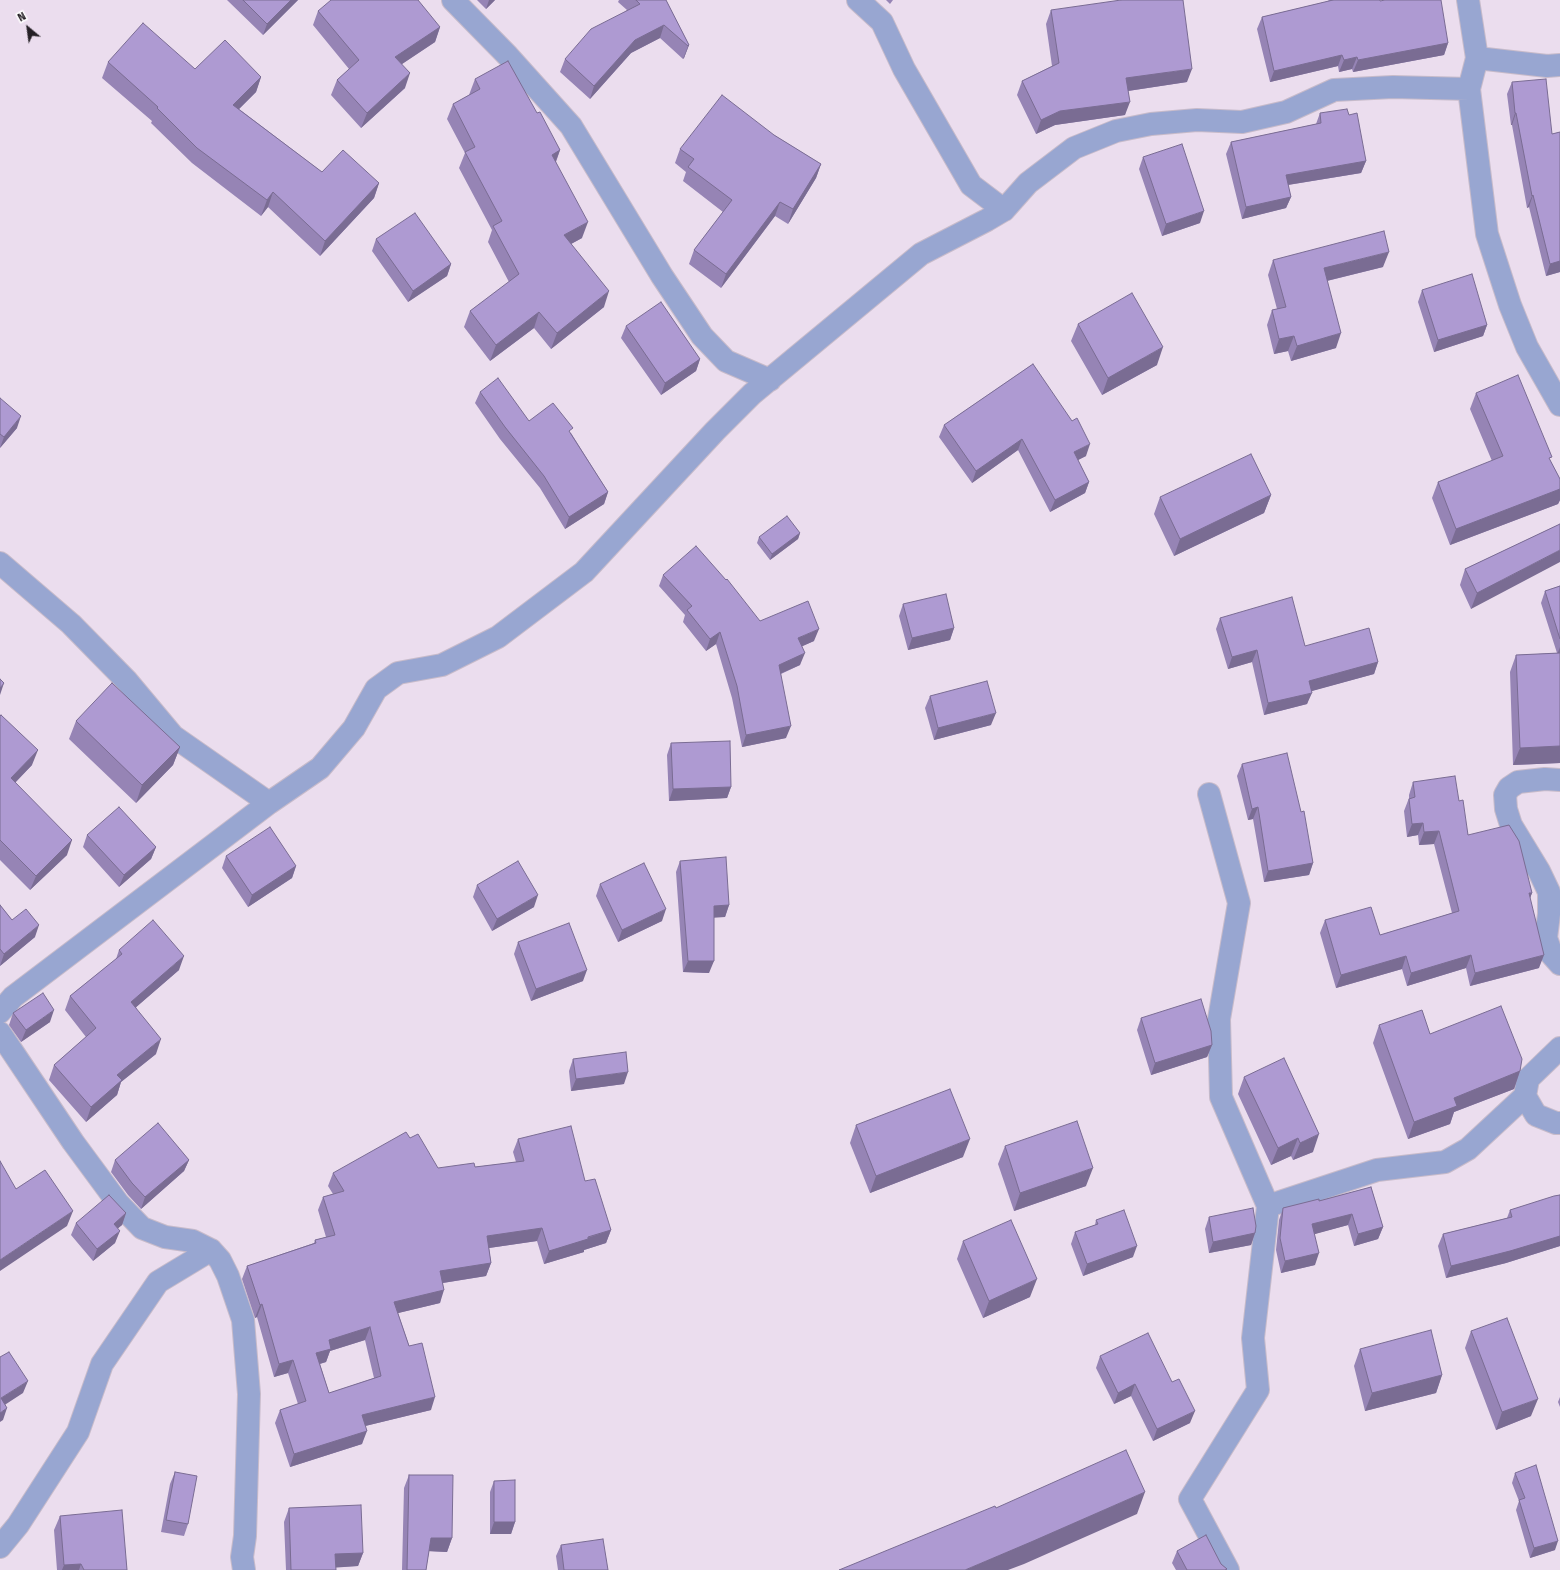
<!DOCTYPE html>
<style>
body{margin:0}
#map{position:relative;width:1560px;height:1570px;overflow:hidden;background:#ebddee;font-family:"Fira Sans",sans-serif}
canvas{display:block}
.north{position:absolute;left:8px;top:8px;width:40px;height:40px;-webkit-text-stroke:3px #fff;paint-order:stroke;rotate:331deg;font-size:11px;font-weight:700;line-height:16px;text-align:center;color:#252026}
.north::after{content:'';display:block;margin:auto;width:14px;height:18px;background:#252026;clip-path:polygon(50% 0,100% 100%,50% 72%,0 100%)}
</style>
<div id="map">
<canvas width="1560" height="1570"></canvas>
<div class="north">N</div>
</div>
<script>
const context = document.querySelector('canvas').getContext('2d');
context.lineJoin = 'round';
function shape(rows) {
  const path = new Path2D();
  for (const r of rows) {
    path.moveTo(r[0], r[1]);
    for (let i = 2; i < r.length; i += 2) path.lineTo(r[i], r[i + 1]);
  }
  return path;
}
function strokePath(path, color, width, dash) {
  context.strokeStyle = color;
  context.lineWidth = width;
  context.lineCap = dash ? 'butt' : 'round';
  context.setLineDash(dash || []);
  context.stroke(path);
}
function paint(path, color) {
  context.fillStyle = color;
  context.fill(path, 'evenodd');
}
const street = shape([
 [453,0,508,56,571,126,662,276,702,336,726,361,770,380],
 [858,0,882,22,904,69,971,185,1004,210],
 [1468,0,1477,58,1469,89,1487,234,1510,305,1527,347,1560,405],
 [1477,58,1547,66,1560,65],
 [0,563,71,624,127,681,173,736,269,803],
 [1560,780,1545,779,1518,782,1509,788,1505,795,1506,809,1511,825,1539,871,1549,892,1549,914,1546,938,1552,955,1560,964],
 [1209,794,1239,903,1219,1019,1221,1097,1268,1206,1377,1170,1445,1162,1468,1149,1525,1096,1528,1079,1560,1048],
 [0,1012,13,997,269,803,320,768,354,728,376,689,398,673,442,665,498,637,584,572,715,431,752,394,921,254,987,220,1004,210,1028,183,1074,148,1116,131,1151,124,1197,120,1242,122,1286,112,1334,90,1393,87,1469,89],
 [0,1033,73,1142,118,1203,142,1228,165,1237,193,1241,211,1250,220,1260,228,1276,243,1320,249,1394,245,1536,242,1557,244,1570],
 [1525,1096,1536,1115,1556,1123,1560,1123],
 [0,1547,18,1525,78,1432,102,1364,158,1282,211,1250],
 [1228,1570,1190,1499,1258,1390,1253,1338,1268,1206]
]);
strokePath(street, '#c7bbca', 24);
strokePath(street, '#98a6d1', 22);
paint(shape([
 [227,0,298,0,263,35],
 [477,0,495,0,486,9],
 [619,0,666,0,689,45,684,58,683,59,660,38,631,53,590,99,560,72,565,59,627,10,618,2],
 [886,0,893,0,890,4],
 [1328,0,1380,0,1380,1,1448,43,1444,55,1353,72,1352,69,1339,72,1338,66,1270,82,1257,29,1262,17,1329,1],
 [1051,10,1187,82,1128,91,1125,115,1055,125,1036,134,1017,95,1022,81,1052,66,1046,24],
 [318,11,440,27,435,42,402,64,405,88,361,128,331,95,337,80,349,69,313,25],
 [108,62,195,69,261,77,256,92,239,109,322,172,379,183,374,198,320,256,268,207,261,216,192,163,151,123,152,121,102,78],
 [475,79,537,113,560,150,556,162,582,238,571,244,604,307,551,349,534,328,490,361,464,327,470,311,509,282,488,242,492,230,459,168,465,153,447,119,453,104,469,95],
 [1512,82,1552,134,1560,132,1560,272,1546,276,1529,207,1527,208,1512,125,1511,125,1507,94],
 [1320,113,1349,115,1366,161,1361,173,1288,185,1291,197,1286,208,1242,219,1226,154,1231,142,1316,124],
 [774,135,821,164,816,178,788,224,775,216,721,288,689,264,694,250,723,212,683,181,686,172,675,163,680,149],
 [1143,157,1200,223,1162,236,1139,169],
 [376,239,451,264,447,276,408,302,372,251],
 [1273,260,1383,267,1327,281,1336,348,1291,361,1288,351,1274,354,1267,325,1272,310,1277,309,1268,275],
 [1422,290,1487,325,1483,336,1434,352,1418,302],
 [1078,324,1157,365,1102,395,1071,341],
 [626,326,700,359,696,371,661,395,621,338],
 [1033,364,1086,456,1078,460,1089,482,1085,493,1050,512,1018,450,972,483,939,437,944,425],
 [480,392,529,421,571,433,608,492,604,504,565,529,540,488,500,439,475,403],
 [1476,393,1550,460,1560,479,1560,500,1558,504,1450,545,1432,498,1438,482,1492,461,1470,409],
 [0,398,17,428,0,448],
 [1271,495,1264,513,1174,556,1154,514,1160,497],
 [1560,524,1471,609,1460,585,1465,569],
 [800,533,798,539,770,560,757,543,759,537],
 [663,575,760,621,814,641,802,646,800,665,781,674,786,738,742,747,732,698,716,644,706,651,683,622,685,615,659,586],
 [1560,586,1560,763,1513,765,1510,672,1516,655,1557,653,1541,603,1545,591],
 [903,604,954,628,950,640,908,650,899,616],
 [1220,618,1305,646,1378,662,1374,674,1311,691,1307,704,1264,715,1252,662,1228,669,1216,629],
 [930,696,991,725,934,740,925,708],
 [0,716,32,765,15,783,67,855,30,890,0,860],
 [76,721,180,747,173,765,136,803,69,739],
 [671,743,731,787,727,798,669,801,667,755],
 [1242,764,1313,863,1309,875,1264,882,1253,819,1248,820,1237,776],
 [1413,782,1459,801,1468,835,1532,893,1530,898,1539,968,1470,986,1466,968,1407,986,1402,969,1336,988,1320,933,1325,920,1380,935,1452,913,1434,844,1419,845,1418,835,1407,837,1404,811,1409,798,1409,795],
 [87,835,156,847,151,859,119,887,83,847],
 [226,856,296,866,292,878,248,907,222,868],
 [680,861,729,905,725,917,714,917,709,973,683,972,676,872],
 [600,884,662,921,618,942,596,896],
 [477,885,534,907,492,931,473,897],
 [0,905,12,920,35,937,0,966],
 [518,942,583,981,531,1001,514,954],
 [119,950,179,970,136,1007,156,1054,121,1082,117,1095,86,1122,49,1080,54,1065,86,1037,65,1010,70,996,116,959],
 [13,1013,50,1022,21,1042,9,1025],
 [1141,1018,1212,1045,1207,1057,1151,1075,1137,1030],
 [1379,1025,1430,1034,1520,1071,1514,1089,1454,1112,1450,1124,1408,1139,1373,1043],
 [573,1059,624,1084,571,1091,569,1071],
 [1244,1077,1313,1152,1293,1160,1291,1156,1271,1165,1238,1094],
 [856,1125,963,1157,870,1193,850,1143],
 [410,1138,438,1168,475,1167,516,1162,513,1152,518,1139,585,1181,611,1230,606,1243,584,1250,584,1252,544,1264,537,1241,489,1248,491,1263,486,1276,443,1283,440,1303,398,1313,431,1410,365,1426,362,1444,290,1467,275,1423,280,1410,298,1404,288,1373,274,1377,257,1317,255,1318,242,1279,247,1266,314,1243,315,1240,326,1237,318,1210,323,1197,333,1194,328,1186,333,1173],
 [365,1340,374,1378,329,1393,320,1364,326,1362,330,1351],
 [1005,1146,1086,1186,1014,1211,998,1164],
 [115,1160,189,1160,184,1171,141,1209,128,1195,111,1172],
 [1371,1187,1383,1227,1378,1239,1354,1246,1348,1225,1314,1234,1315,1265,1281,1273,1276,1250,1279,1220,1283,1208,1319,1201],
 [1560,1195,1560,1246,1506,1263,1446,1278,1438,1246,1443,1234,1507,1218,1510,1210],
 [126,1213,122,1225,118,1228,115,1243,93,1261,71,1235,76,1223],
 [1209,1217,1255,1233,1251,1245,1209,1253,1205,1229],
 [1096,1220,1133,1257,1083,1276,1071,1244,1075,1232,1095,1225],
 [963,1241,1030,1297,983,1318,957,1259],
 [1471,1331,1531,1416,1496,1430,1465,1348],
 [1360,1349,1442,1375,1436,1393,1365,1411,1354,1366],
 [1100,1356,1190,1423,1153,1441,1131,1396,1114,1404,1096,1368],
 [1560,1397,1560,1407,1558,1402],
 [175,1472,188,1524,184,1536,161,1532,170,1484],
 [1515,1473,1555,1550,1530,1558,1516,1510,1519,1501,1512,1483],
 [409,1475,452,1538,447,1552,429,1551,426,1570,402,1570,404,1488],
 [494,1481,515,1522,511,1534,490,1534,490,1492],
 [289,1508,363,1553,358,1566,335,1567,336,1570,286,1570,284,1522],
 [60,1516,127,1570,57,1570,54,1530],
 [561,1545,608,1570,558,1570,556,1556],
 [1177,1551,1221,1564,1227,1569,1227,1570,1176,1570,1172,1563]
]), '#9684b5');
paint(shape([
 [291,0,298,0,263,35,267,24],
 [489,0,495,0,486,9],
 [664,25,660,38,631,53,590,99,594,86,635,40],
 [440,27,435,42,390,72,395,57],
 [1448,43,1444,55,1353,72,1358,60],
 [689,45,684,58,683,59,688,46],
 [1342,55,1338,66,1270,82,1274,71],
 [1357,57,1352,69,1339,72,1344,60],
 [1192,69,1187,82,1121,92,1126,78],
 [410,73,405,88,361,128,367,113],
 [261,77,256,92,228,120,233,105],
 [1130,102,1125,115,1055,125,1036,134,1041,120,1060,111],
 [1515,113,1516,113,1512,125,1511,125],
 [560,150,554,166,552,155],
 [1366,161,1361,173,1281,186,1286,175],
 [821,164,816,178,788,224,793,209],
 [379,183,374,198,320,256,325,241],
 [273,192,268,207,261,216,267,200],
 [1533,195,1529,207,1527,208,1532,196],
 [1291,197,1286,208,1242,219,1246,207],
 [780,202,775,216,721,288,726,274],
 [1204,211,1200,223,1162,236,1166,224],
 [588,222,582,238,558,251,564,235],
 [1389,252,1383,267,1318,283,1324,268],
 [1560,261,1560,272,1546,276,1550,264],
 [451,264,447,276,408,302,413,291],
 [609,291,604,307,551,349,557,333],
 [539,312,534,328,490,361,496,345],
 [1487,325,1483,336,1434,352,1438,340],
 [1341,333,1336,348,1291,361,1297,346],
 [1294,336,1288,351,1274,354,1279,339],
 [1163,347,1157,365,1102,395,1108,378],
 [700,359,696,371,661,395,665,383],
 [21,416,17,428,0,448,4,437],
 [1022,439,1018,450,972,483,976,471],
 [1090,444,1086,456,1070,464,1074,452],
 [1089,482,1085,493,1050,512,1055,500],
 [1560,489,1560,500,1558,504,1450,545,1456,529],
 [608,492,604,504,565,529,569,517],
 [1271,495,1264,513,1174,556,1180,539],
 [800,533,798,539,770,560,772,554],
 [1560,550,1560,562,1471,609,1477,593],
 [954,628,950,640,908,650,912,638],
 [819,629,814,641,794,650,798,638],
 [720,632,716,644,706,651,710,639],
 [1560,647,1560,654,1557,655],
 [1257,650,1252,662,1228,669,1232,657],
 [805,653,800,665,775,676,779,665],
 [1378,662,1374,674,1305,693,1309,681],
 [4,683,0,695,0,688],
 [1312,693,1307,704,1264,715,1268,703],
 [996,713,991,725,934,740,938,728],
 [791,726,786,738,742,747,746,735],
 [1560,746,1560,763,1513,765,1520,748],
 [180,747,173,765,136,803,142,785],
 [38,750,32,765,5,793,11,778],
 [731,787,727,798,669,801,673,789],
 [1258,807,1253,819,1248,820,1252,809],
 [1423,823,1418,835,1407,837,1412,824],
 [1439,831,1434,844,1419,845,1424,832],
 [72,840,67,855,30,890,36,876],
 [156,847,151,859,119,887,124,875],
 [1313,863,1309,875,1264,882,1268,871],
 [296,866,292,878,248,907,252,895],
 [1529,893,1532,893,1527,906],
 [538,895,534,907,492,931,497,919],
 [729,905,725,917,710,918,714,906],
 [666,909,662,921,618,942,622,930],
 [39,925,35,937,0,966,4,954],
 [1471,955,1466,968,1407,986,1411,973],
 [1544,955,1539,968,1470,986,1475,973],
 [184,956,179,970,126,1016,131,1002],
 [1406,956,1402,969,1336,988,1341,975],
 [688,961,714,961,709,973,683,972],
 [587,970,583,981,531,1001,536,989],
 [54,1010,50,1022,21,1042,26,1030],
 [161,1039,156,1054,121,1082,117,1095,86,1122,91,1107,117,1075],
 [1212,1045,1207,1057,1151,1075,1155,1063],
 [1520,1071,1514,1089,1454,1112,1450,1124,1408,1139,1414,1122,1454,1098],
 [628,1072,624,1084,571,1091,576,1079],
 [1319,1134,1313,1152,1293,1160,1300,1143],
 [1298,1138,1291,1156,1271,1165,1278,1148],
 [970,1139,963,1157,870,1193,876,1176],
 [189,1160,184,1171,141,1209,145,1197],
 [1093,1168,1086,1186,1014,1211,1020,1193],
 [73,1211,67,1226,0,1271,0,1260],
 [126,1213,122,1225,110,1235,114,1224],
 [1352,1214,1348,1225,1308,1236,1312,1224],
 [1383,1227,1378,1239,1354,1246,1358,1234],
 [542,1228,537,1241,482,1249,487,1236],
 [611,1230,606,1243,584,1250,584,1252,544,1264,549,1251],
 [120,1231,115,1243,93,1261,97,1249],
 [1255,1233,1251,1245,1209,1253,1213,1242],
 [1560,1236,1560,1246,1506,1263,1446,1278,1451,1266],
 [1137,1246,1133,1257,1083,1276,1087,1264],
 [1319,1253,1315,1265,1281,1273,1285,1261],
 [491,1263,486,1276,436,1284,440,1271],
 [1037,1279,1030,1297,983,1318,989,1301],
 [444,1290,440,1303,390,1315,394,1302],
 [262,1304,257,1317,255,1318,260,1305],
 [370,1327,365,1340,330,1351,326,1362,312,1366,316,1353,329,1340],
 [293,1360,288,1373,274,1377,279,1364],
 [1442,1375,1436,1393,1365,1411,1372,1393],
 [28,1381,23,1393,0,1408,1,1398],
 [1135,1384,1131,1396,1114,1404,1118,1393],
 [435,1397,431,1410,357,1428,362,1415],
 [1538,1399,1531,1416,1496,1430,1502,1412],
 [7,1408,3,1420,0,1422,0,1413],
 [1195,1411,1190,1423,1153,1441,1157,1429],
 [367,1431,362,1444,290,1467,294,1454],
 [1145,1492,1137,1514,1024,1564,1008,1570,965,1570],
 [494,1522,515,1522,511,1534,490,1534],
 [431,1538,452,1538,447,1552,426,1551],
 [1558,1541,1555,1550,1530,1558,1534,1548],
 [363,1553,358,1566,330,1568,335,1554],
 [81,1564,79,1570,62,1570,64,1565]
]), '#7a6c93');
const building = shape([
 [243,0,291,0,267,24,243,0],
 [331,0,418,0,440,27,395,57,410,73,367,113,337,80,359,60,318,11,331,0],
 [636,0,666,0,689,45,688,46,664,25,635,40,594,86,565,59,591,29,640,4,636,0],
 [1121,0,1183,0,1192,69,1126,78,1130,102,1060,111,1041,120,1022,81,1059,63,1051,10,1121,0],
 [1333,0,1380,0,1380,1,1385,0,1441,0,1448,43,1358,60,1357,57,1344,60,1342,55,1274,71,1262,17,1333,0],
 [143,23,195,69,225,40,261,77,233,105,322,172,343,150,379,183,325,241,273,192,267,200,197,148,157,108,158,107,108,62,143,23],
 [508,61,537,113,540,112,560,150,552,155,588,222,564,235,609,291,557,333,539,312,496,345,470,311,519,274,493,226,502,221,465,152,475,147,453,104,480,89,475,79,508,61],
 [1546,79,1552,134,1560,132,1560,261,1550,264,1533,195,1532,196,1516,113,1515,113,1512,82,1546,79],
 [722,95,774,135,821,164,793,209,780,202,726,274,694,250,732,200,688,167,694,159,680,149,722,95],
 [1347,109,1349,115,1357,113,1366,161,1286,175,1291,197,1246,207,1231,142,1321,123,1320,113,1347,109],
 [1182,144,1204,211,1166,224,1143,157,1182,144],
 [415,213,451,264,413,291,376,239,415,213],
 [1384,231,1389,252,1324,268,1341,333,1297,346,1294,336,1279,339,1272,310,1286,307,1273,260,1384,231],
 [1472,274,1487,325,1438,340,1422,290,1472,274],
 [1132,293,1163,347,1108,378,1078,324,1132,293],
 [661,302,700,359,665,383,626,326,661,302],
 [1033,364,1072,421,1077,418,1090,444,1074,452,1089,482,1055,500,1022,439,976,471,944,425,1033,364],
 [1518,375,1552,457,1549,458,1560,479,1560,489,1456,529,1438,482,1503,456,1476,393,1518,375],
 [498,378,529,421,553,403,573,428,569,431,608,492,569,517,544,476,505,427,480,392,498,378],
 [0,398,21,416,4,437,0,434,0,398],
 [1251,454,1271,495,1180,539,1160,497,1251,454],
 [787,516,800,533,772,554,759,537,787,516],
 [1560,524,1560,550,1477,593,1465,569,1560,524],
 [696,546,726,580,727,579,760,621,808,601,819,629,798,638,805,653,779,665,791,726,746,735,737,686,720,632,710,639,687,610,692,606,663,575,696,546],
 [1560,586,1560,639,1545,591,1560,586],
 [946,594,954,628,912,638,903,604,946,594],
 [1292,597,1305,646,1369,628,1378,662,1309,681,1312,693,1268,703,1257,650,1232,657,1220,618,1292,597],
 [1560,653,1560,746,1520,748,1516,655,1560,653],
 [0,679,4,683,0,688,0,679],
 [987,681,996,713,938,728,930,696,987,681],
 [112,683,180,747,142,785,76,721,112,683],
 [1,715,38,750,11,778,72,840,36,876,0,840,0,716,1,715],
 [730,741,731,787,673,789,671,743,730,741],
 [1287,753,1301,812,1304,811,1313,863,1268,871,1258,807,1252,809,1242,764,1287,753],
 [1455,776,1459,801,1463,800,1468,835,1509,825,1519,841,1532,893,1529,893,1544,955,1475,973,1471,955,1411,973,1406,956,1341,975,1325,920,1371,907,1380,935,1459,911,1439,831,1424,832,1423,823,1412,824,1409,799,1415,797,1413,782,1455,776],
 [119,807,156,847,124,875,87,835,119,807],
 [270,827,296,866,252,895,226,856,270,827],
 [726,857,729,905,714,906,714,961,688,961,680,861,726,857],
 [518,861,538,895,497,919,477,885,518,861],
 [644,863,666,909,622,930,600,884,644,863],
 [0,905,12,920,26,909,39,925,4,954,0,949,0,905],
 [153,920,184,956,131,1002,161,1039,117,1075,122,1080,91,1107,54,1065,96,1028,70,996,122,954,119,950,153,920],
 [569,923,587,970,536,989,518,942,569,923],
 [43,993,54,1010,26,1030,13,1013,43,993],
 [1201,999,1211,1031,1212,1045,1155,1063,1141,1018,1201,999],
 [1501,1006,1522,1059,1520,1071,1454,1098,1457,1106,1414,1122,1379,1025,1422,1010,1430,1034,1501,1006],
 [626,1052,628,1072,576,1079,573,1059,626,1052],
 [1284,1058,1319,1134,1300,1143,1298,1138,1278,1148,1244,1077,1284,1058],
 [950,1089,970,1139,876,1176,856,1125,950,1089],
 [1077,1121,1093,1168,1020,1193,1005,1146,1077,1121],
 [158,1123,189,1160,145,1197,132,1183,115,1160,158,1123],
 [571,1126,585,1181,595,1179,611,1230,588,1237,588,1239,549,1251,542,1228,487,1236,491,1263,440,1271,444,1290,394,1302,409,1346,422,1343,435,1397,362,1415,367,1431,294,1454,280,1410,306,1401,293,1360,279,1364,262,1304,260,1305,247,1266,316,1243,315,1240,335,1235,323,1197,344,1191,333,1173,406,1132,410,1138,418,1134,438,1168,474,1163,475,1167,524,1161,518,1139,571,1126],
 [370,1327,381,1376,329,1393,316,1353,331,1349,329,1340,370,1327],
 [0,1161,16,1189,45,1170,73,1211,0,1260,0,1161],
 [1371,1187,1383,1227,1358,1234,1352,1214,1312,1224,1319,1253,1285,1261,1280,1238,1283,1208,1319,1199,1319,1201,1371,1187],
 [109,1195,126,1213,114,1224,120,1231,97,1249,76,1223,109,1195],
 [1560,1195,1560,1236,1510,1251,1451,1266,1443,1234,1512,1217,1510,1210,1554,1196,1560,1195],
 [1253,1208,1256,1226,1255,1233,1213,1242,1209,1217,1253,1208],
 [1124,1210,1137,1246,1087,1264,1075,1232,1098,1224,1096,1220,1124,1210],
 [1011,1220,1037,1279,989,1301,963,1241,1011,1220],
 [1507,1318,1538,1399,1502,1412,1471,1331,1507,1318],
 [1431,1330,1442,1375,1372,1393,1360,1349,1431,1330],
 [1148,1333,1172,1382,1179,1379,1195,1411,1157,1429,1135,1384,1118,1393,1100,1356,1148,1333],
 [9,1352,28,1381,1,1398,7,1408,0,1413,0,1357,9,1352],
 [1126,1450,1145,1492,1031,1542,965,1570,839,1570,995,1506,996,1508,1126,1450],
 [1536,1465,1558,1541,1534,1548,1519,1500,1525,1498,1515,1473,1536,1465],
 [175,1472,197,1476,188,1524,166,1520,175,1472],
 [409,1475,453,1475,452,1538,431,1538,426,1570,407,1570,409,1475],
 [515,1480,515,1522,494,1522,494,1481,515,1480],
 [361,1505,363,1553,335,1554,336,1570,291,1570,289,1508,361,1505],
 [122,1510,127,1570,84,1570,81,1564,64,1565,60,1516,122,1510],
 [1206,1535,1221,1564,1227,1569,1225,1570,1187,1570,1177,1551,1206,1535],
 [603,1539,608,1570,564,1570,561,1545,603,1539]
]);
paint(building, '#ae9ad2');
strokePath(building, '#7a6c93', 1);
</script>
